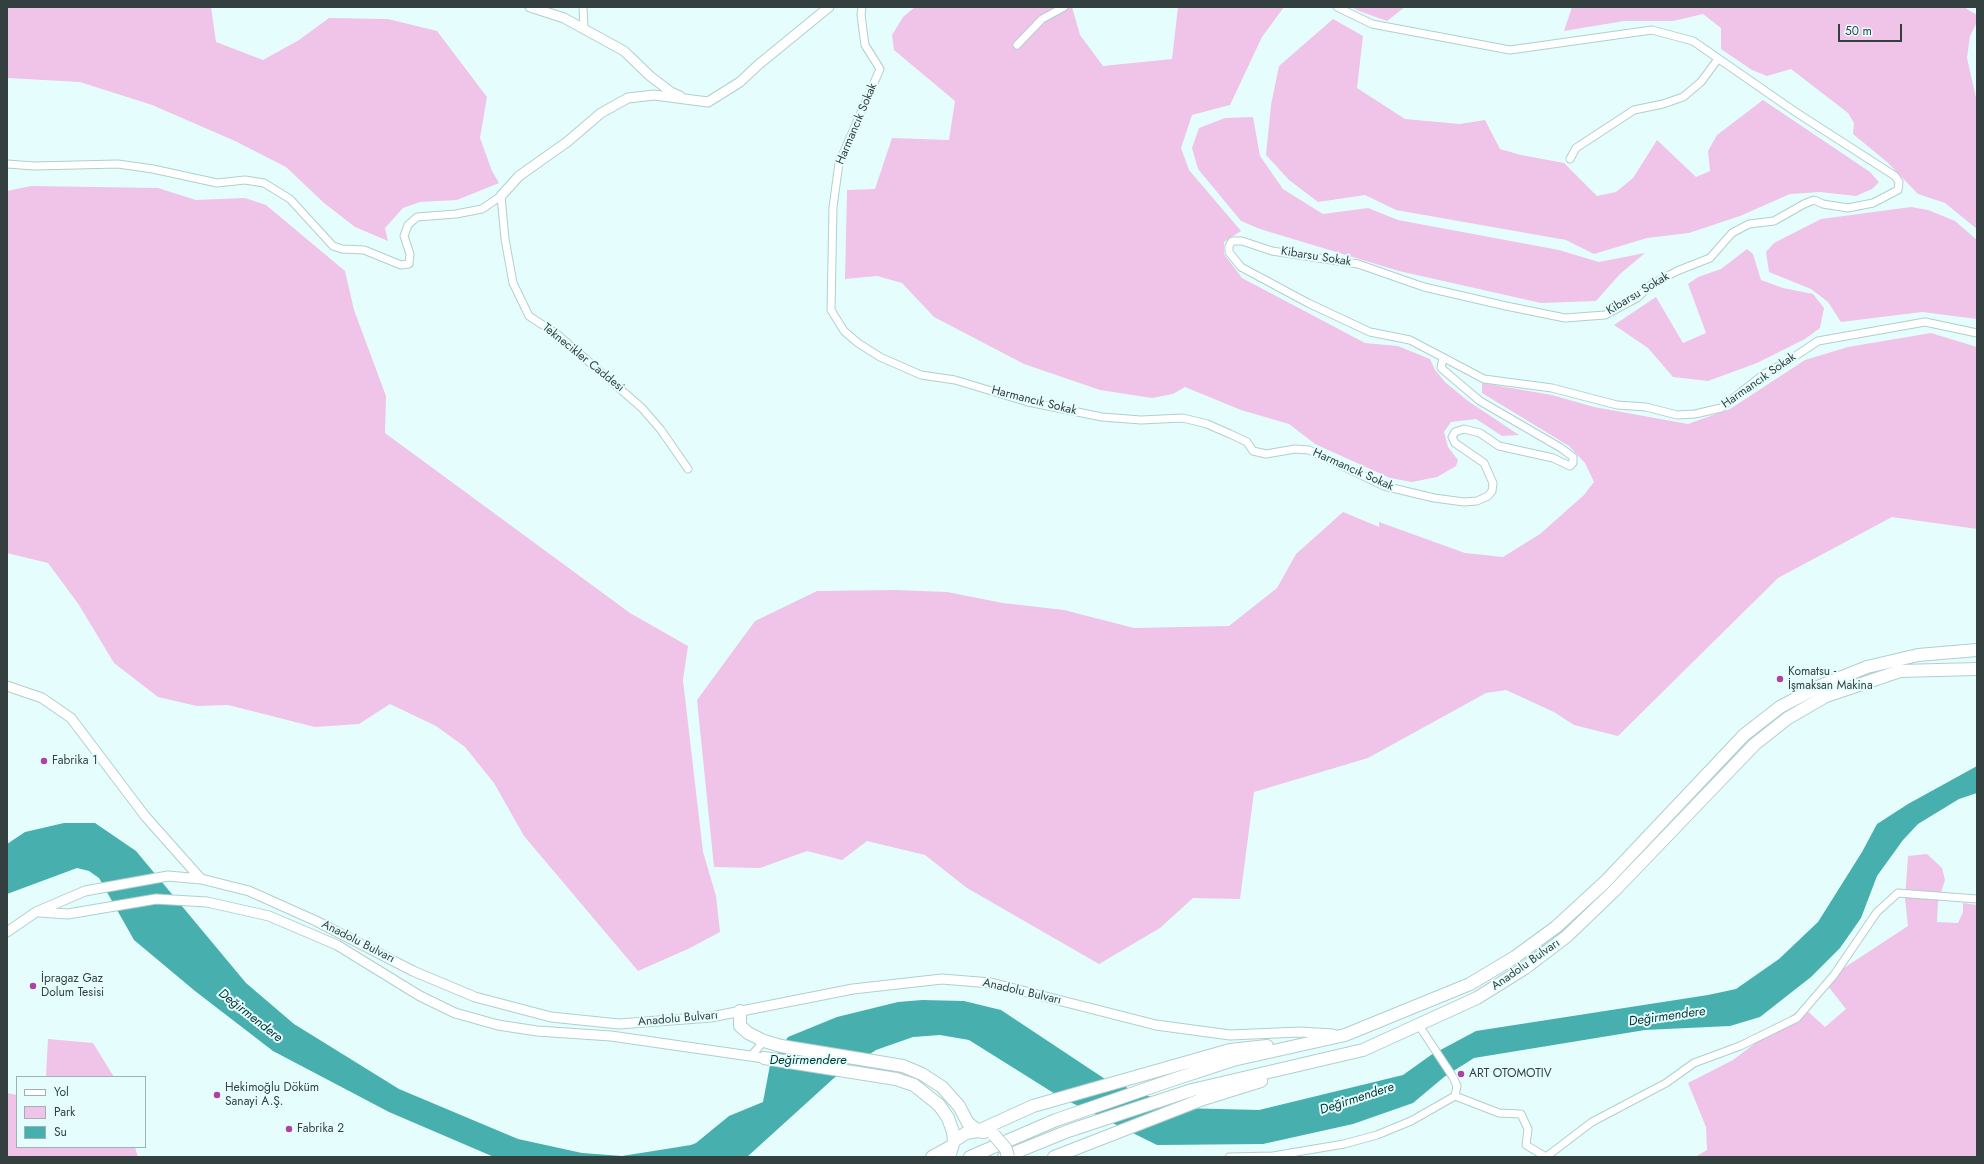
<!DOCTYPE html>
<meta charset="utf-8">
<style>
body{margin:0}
#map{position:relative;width:1984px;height:1164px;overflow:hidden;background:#e5fefd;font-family:Jost,sans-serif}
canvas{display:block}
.frame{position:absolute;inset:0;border:8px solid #33403f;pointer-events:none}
.legend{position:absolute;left:16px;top:1076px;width:130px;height:72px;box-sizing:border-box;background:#e5fefd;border:1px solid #9eb2b1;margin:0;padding:5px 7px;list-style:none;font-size:12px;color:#33403f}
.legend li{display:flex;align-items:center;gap:8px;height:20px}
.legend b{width:20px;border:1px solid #9eb2b1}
.scale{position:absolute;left:1838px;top:24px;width:64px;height:18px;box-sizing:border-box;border:2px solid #33403f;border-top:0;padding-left:5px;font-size:12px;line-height:14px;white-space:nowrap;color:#33403f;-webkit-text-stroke:3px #e5fefd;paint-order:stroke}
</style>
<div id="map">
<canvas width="1984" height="1164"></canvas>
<div class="frame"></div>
<ul class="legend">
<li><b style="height:5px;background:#fff"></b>Yol</li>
<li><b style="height:11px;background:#f0c3e8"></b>Park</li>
<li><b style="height:11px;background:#47afad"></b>Su</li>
</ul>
<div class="scale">50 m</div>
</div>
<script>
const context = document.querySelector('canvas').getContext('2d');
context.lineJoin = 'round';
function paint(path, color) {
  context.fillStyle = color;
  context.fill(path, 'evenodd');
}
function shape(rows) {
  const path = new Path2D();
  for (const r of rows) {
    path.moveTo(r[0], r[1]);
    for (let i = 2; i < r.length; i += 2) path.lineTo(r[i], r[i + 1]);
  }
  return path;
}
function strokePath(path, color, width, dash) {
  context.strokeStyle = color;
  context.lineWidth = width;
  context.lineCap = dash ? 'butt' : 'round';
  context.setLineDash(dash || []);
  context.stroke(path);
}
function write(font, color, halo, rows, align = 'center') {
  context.font = font + ' Jost,sans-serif';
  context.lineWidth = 4;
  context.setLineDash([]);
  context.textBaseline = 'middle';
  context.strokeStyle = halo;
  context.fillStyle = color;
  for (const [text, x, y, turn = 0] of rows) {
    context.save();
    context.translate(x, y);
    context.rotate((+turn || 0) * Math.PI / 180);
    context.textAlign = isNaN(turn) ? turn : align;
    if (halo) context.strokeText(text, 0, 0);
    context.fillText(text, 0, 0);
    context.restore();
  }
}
paint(shape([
 [7,7,211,7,216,42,263,60,299,40,329,18,388,19,437,31,487,97,480,138,492,171,499,183,457,200,420,202,403,208,385,228,388,241,355,227,324,203,286,167,235,141,152,105,80,82,7,78],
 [915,7,1072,7,1080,35,1103,66,1172,59,1178,7,1284,7,1262,37,1230,105,1192,115,1181,148,1189,170,1241,231,1224,242,1224,254,1242,278,1365,343,1398,346,1430,359,1435,370,1445,382,1468,401,1519,435,1502,436,1476,419,1451,422,1444,432,1448,447,1458,460,1456,466,1437,477,1412,482,1390,478,1315,444,1289,424,1241,410,1185,387,1173,394,1152,398,1100,390,1024,364,934,317,902,283,877,276,845,279,847,190,875,189,892,138,949,140,955,101,894,50,892,35,903,17],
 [1352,7,1405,7,1387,21,1359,11],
 [1572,7,1964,7,1977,15,1977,22,1970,36,1967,58,1977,102,1977,229,1945,203,1918,194,1887,162,1853,134,1854,123,1848,113,1791,69,1767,76,1752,70,1721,49,1721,28,1703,14,1673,21,1624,21,1564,31],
 [1333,19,1363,36,1357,88,1405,119,1460,124,1485,120,1500,149,1521,155,1564,163,1597,196,1616,192,1633,178,1657,140,1696,177,1710,171,1708,151,1717,135,1763,100,1870,172,1879,182,1872,189,1856,196,1820,192,1790,194,1740,216,1689,233,1647,238,1594,254,1566,240,1396,210,1365,195,1318,202,1289,180,1266,155,1271,105,1279,66],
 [1253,117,1260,156,1283,189,1323,214,1368,208,1398,220,1559,250,1599,262,1645,253,1620,274,1596,301,1541,303,1399,271,1260,229,1241,221,1198,169,1192,148,1199,128,1225,118],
 [31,186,158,188,196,200,245,198,266,205,345,271,354,310,386,396,385,433,630,613,688,646,683,680,703,852,716,896,720,932,688,949,638,971,524,836,494,783,465,747,436,726,390,704,359,724,315,727,228,705,197,706,158,697,114,663,79,605,48,563,7,553,7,191],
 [1911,207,1928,210,1955,221,1977,240,1977,319,1922,312,1841,322,1828,302,1811,289,1769,272,1766,252,1774,243,1821,219],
 [1747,249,1753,254,1761,280,1783,288,1813,294,1824,308,1820,328,1805,339,1757,363,1708,381,1673,377,1648,348,1614,325,1656,297,1683,343,1706,333,1688,284,1698,277,1721,269],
 [1931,333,1977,347,1977,529,1892,517,1778,578,1618,736,1574,725,1554,712,1506,690,1486,693,1368,758,1254,792,1240,899,1193,898,1160,928,1099,964,967,888,925,855,867,841,842,860,807,851,760,868,714,867,697,700,755,621,817,591,895,590,947,592,1003,603,1064,610,1134,628,1229,626,1277,588,1296,554,1343,512,1379,527,1379,522,1465,553,1503,557,1540,534,1584,495,1594,482,1585,463,1569,446,1482,393,1482,383,1552,395,1594,407,1688,424,1730,409,1805,360,1848,347],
 [1927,854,1942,868,1945,880,1938,902,1937,922,1958,923,1963,912,1963,903,1977,905,1977,1157,1695,1157,1707,1150,1706,1127,1688,1083,1733,1060,1803,1007,1825,1027,1846,1009,1824,981,1908,926,1905,899,1908,856],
 [48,1039,93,1043,114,1077,47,1077,46,1075],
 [7,1093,17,1095,17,1147,135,1147,138,1157,7,1157]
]), '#f0c3e8');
paint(shape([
 [1977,766,1977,793,1959,799,1918,824,1903,840,1877,876,1861,918,1840,948,1811,977,1760,1017,1730,1026,1645,1030,1474,1058,1444,1077,1413,1103,1353,1124,1263,1144,1157,1145,1060,1097,969,1040,940,1035,913,1037,876,1050,834,1078,747,1157,494,1157,389,1112,273,1051,195,991,134,940,99,878,89,871,77,868,7,894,7,844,25,832,64,823,95,823,136,851,246,983,294,1024,399,1089,518,1139,582,1153,622,1156,691,1145,696,1143,729,1116,763,1102,770,1065,788,1037,837,1017,898,1002,922,1000,964,1001,1001,1010,1105,1079,1179,1108,1259,1110,1403,1075,1431,1055,1476,1031,1708,995,1736,989,1779,959,1818,922,1862,852,1877,824,1908,804]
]), '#47afad');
const minor = shape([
 [583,7,584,28],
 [862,7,861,15,865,45,880,69,839,163,833,207,831,310,844,331,858,343,880,357,921,375,955,380,1028,402,1102,417,1141,420,1183,418,1207,424,1230,434,1247,442,1253,451,1266,454,1295,449,1309,450,1384,486,1434,498,1464,502,1477,501,1488,496,1492,491,1493,483,1484,463,1455,443,1452,437,1455,432,1464,429,1480,433,1499,446,1553,458,1570,466,1573,463,1573,457,1561,448,1480,401,1441,368,1443,358],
 [1337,7,1372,24,1510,50,1652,30,1693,41,1794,111,1895,176,1899,182,1898,190,1873,203,1848,208,1823,204,1814,200,1804,204,1774,221,1749,224,1732,233,1710,258,1677,271,1651,285,1637,298,1605,315,1565,318,1506,306,1424,287,1358,264,1272,251,1242,241,1232,241,1229,246,1229,252,1241,267,1308,303,1370,332,1410,340,1484,379,1552,388,1617,405,1646,407,1677,415,1695,414,1721,408,1764,374,1788,361,1818,341,1925,322,1977,333],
 [1017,45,1042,19,1064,7],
 [1570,159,1576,148,1634,110,1663,104,1683,97,1701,82,1718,59],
 [7,164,34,166,118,164,153,169,217,183,245,180,264,183,290,199,333,246,342,249,364,250,401,265,409,264,410,254,404,236,408,225,417,217,456,214,482,209,501,196],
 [501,196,505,239,513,283,529,316,558,335,642,408,661,430,688,469],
 [751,1056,764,1041],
 [1455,1096,1499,1113,1521,1114,1528,1129,1526,1145,1546,1157],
 [1229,1157,1273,1156,1344,1144,1377,1135,1411,1121,1455,1096,1457,1086,1453,1077,1418,1024],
 [1546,1157,1592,1122,1666,1083,1694,1063,1740,1046,1797,1018,1834,975,1877,912,1898,893,1977,899]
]);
const tertiary = shape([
 [530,7,564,18,624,51,650,76,671,92,680,96],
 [501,196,519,176,567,142,601,113,628,98,654,95,708,102,740,82,758,65,829,7],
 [7,686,42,698,71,718,145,816,201,879],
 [39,912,68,914,156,899,207,902,269,916,337,945,420,996,455,1013,498,1025,537,1031,611,1036,764,1058],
 [7,932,36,912,85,891,168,876,201,879,249,891,316,921,413,971,475,997,551,1017,619,1024,711,1017,853,989,942,979,991,983,1156,1025,1230,1035,1300,1032,1333,1034]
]);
const trunk = shape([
 [740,1011,740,1026,748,1033,764,1041,781,1046,903,1066,922,1074,942,1087,959,1106,968,1123,978,1131,1033,1106,1230,1050,1267,1046],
 [764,1058,896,1079,914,1085,939,1105,948,1118,953,1132,954,1141],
 [932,1157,952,1146],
 [949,1157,954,1141,966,1133,978,1131,984,1132],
 [970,1157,1056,1120,1169,1081,1233,1060,1345,1035,1470,984,1515,957,1556,927,1605,882,1744,735,1780,707,1820,686,1867,667,1918,655,1977,650],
 [1004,1157,1068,1131,1192,1090,1363,1050,1477,998,1525,968,1566,937,1615,890,1755,744,1788,718,1826,696,1900,671,1977,669],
 [1054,1157,1203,1099,1261,1081]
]);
strokePath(minor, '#b0cfce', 9);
strokePath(tertiary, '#b0cfce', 11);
strokePath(trunk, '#b0cfce', 14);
strokePath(minor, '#fff', 7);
strokePath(tertiary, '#fff', 9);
strokePath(trunk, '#fff', 12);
const trunkBridge = shape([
 [994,1135,1006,1149,1008,1157]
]);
strokePath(trunkBridge, '#b0cfce', 14, []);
strokePath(trunkBridge, '#fff', 12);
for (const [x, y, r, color] of [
 [1780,679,4,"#ae42a2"],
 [44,761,4,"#ae42a2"],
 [33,986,4,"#ae42a2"],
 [1461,1074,4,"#ae42a2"],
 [217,1095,4,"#ae42a2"],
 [289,1129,4,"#ae42a2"]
]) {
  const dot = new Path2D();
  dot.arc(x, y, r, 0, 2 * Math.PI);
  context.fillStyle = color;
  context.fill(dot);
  strokePath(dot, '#e5fefd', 1.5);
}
write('12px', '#33403f', '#e5fefd', [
 ["Harmancık Sokak",857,124,-67],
 ["Kibarsu Sokak",1316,257,9],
 ["Kibarsu Sokak",1638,294,-31],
 ["Teknecikler Caddesi",583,358,39],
 ["Harmancık Sokak",1759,381,-35],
 ["Harmancık Sokak",1034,401,14],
 ["Harmancık Sokak",1353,470,24],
 ["Anadolu Bulvarı",358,942,27],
 ["Anadolu Bulvarı",1526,965,-35],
 ["Anadolu Bulvarı",1022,992,13],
 ["Anadolu Bulvarı",678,1019,-5]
]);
write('12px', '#33403f', '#e5fefd', [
 ["Komatsu -",1788,672],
 ["İşmaksan Makina",1788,686],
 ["Fabrika 1",52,761],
 ["İpragaz Gaz",41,979],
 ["Dolum Tesisi",41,993],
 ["ART OTOMOTIV",1469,1074],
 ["Hekimoğlu Döküm",225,1088],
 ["Sanayi A.Ş.",225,1102],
 ["Fabrika 2",297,1129]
], 'left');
write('italic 13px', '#033', '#e5fefd', [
 ["Değirmendere",250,1016,38],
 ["Değirmendere",1667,1017,-8],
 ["Değirmendere",808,1061],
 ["Değirmendere",1357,1099,-18]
]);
</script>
